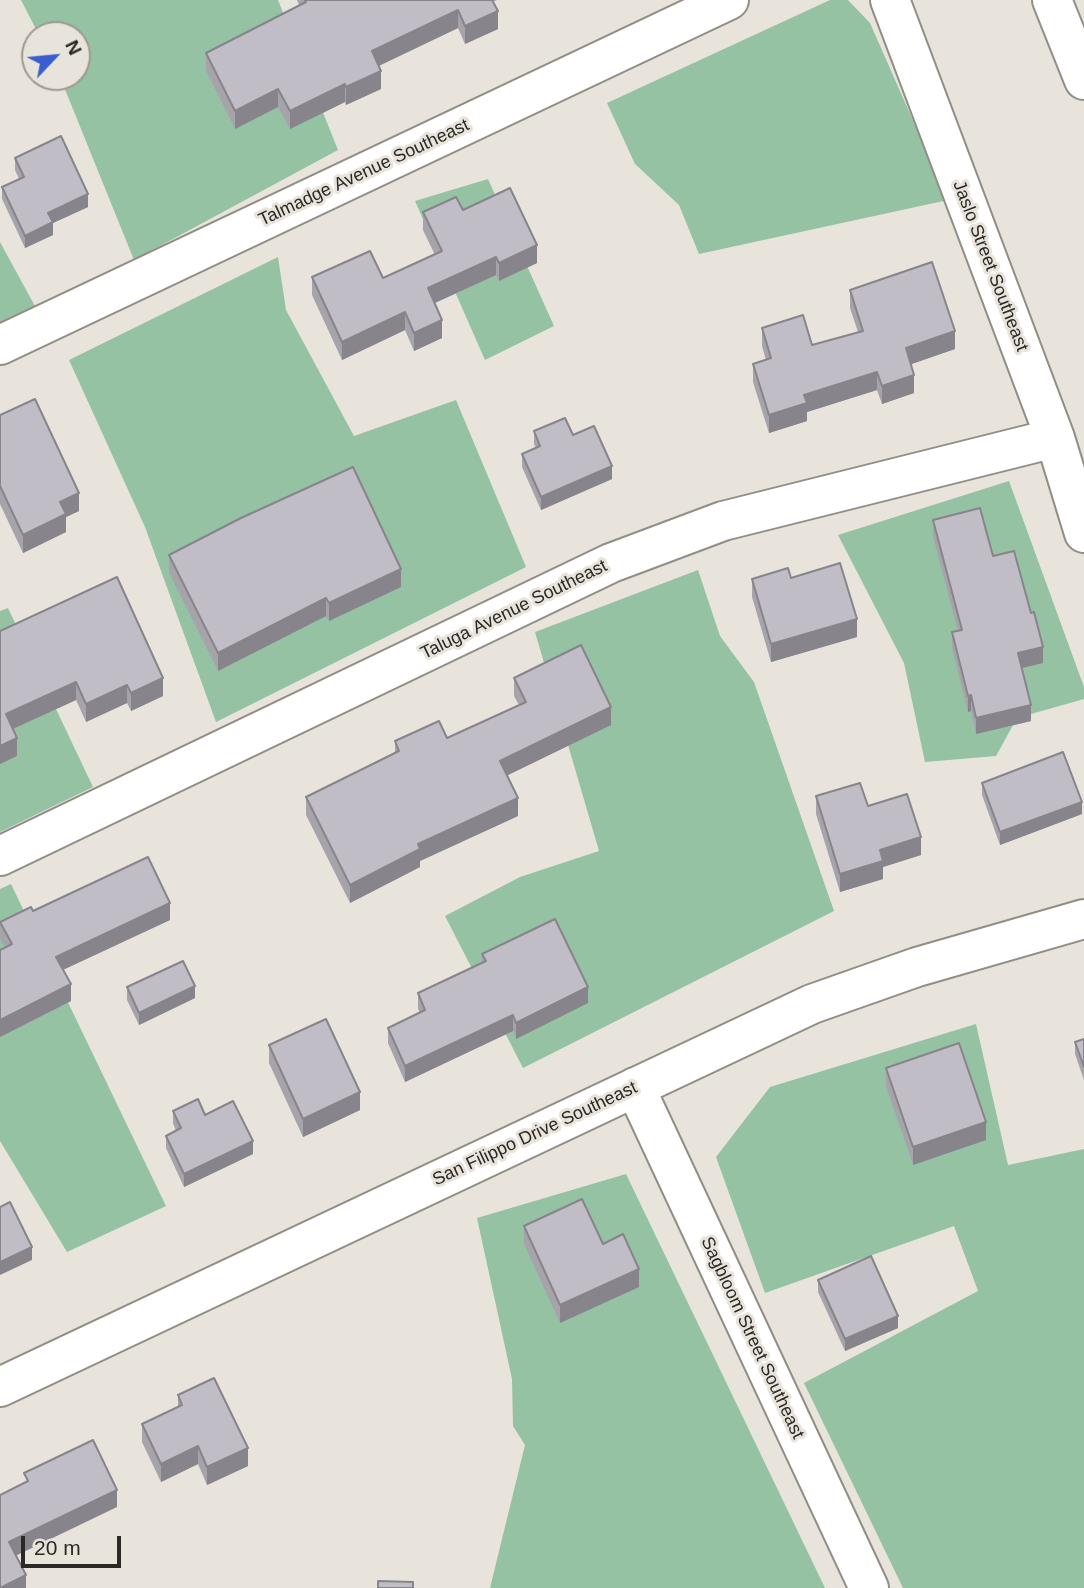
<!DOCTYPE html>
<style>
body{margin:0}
#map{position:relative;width:1084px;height:1588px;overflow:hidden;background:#e8e4db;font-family:Arial,sans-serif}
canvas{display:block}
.north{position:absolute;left:21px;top:21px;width:70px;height:70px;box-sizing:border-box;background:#e8e4db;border:2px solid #9c9992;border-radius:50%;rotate:64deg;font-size:19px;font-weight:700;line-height:28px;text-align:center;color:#2a2925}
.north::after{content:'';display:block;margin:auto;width:24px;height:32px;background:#395ecf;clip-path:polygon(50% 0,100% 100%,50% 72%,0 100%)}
.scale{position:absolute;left:21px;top:1536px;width:100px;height:32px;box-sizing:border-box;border:4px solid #2a2925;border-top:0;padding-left:9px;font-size:21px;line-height:24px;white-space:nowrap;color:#2a2925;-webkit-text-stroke:5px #e8e4db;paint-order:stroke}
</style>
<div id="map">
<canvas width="1084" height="1588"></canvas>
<div class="north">N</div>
<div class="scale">20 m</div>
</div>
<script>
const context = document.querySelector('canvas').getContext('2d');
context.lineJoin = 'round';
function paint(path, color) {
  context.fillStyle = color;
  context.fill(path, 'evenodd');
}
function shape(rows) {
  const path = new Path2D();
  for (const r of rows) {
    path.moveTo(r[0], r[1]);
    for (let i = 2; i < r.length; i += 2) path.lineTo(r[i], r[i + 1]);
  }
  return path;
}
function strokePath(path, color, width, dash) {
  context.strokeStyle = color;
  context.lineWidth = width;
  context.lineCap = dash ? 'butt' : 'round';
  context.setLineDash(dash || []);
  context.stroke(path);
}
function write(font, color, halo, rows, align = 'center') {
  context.font = font + ' Arial,sans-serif';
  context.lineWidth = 6;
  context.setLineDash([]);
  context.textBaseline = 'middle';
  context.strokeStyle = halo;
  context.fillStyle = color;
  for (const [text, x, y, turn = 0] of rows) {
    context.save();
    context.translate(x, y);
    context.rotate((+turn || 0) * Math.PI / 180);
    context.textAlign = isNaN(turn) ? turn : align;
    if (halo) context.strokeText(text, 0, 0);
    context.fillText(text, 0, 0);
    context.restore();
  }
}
paint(shape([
 [21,0,278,0,338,150,134,260,60,77,77,77,77,35,39,35],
 [830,0,848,0,870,23,948,200,699,254,679,205,635,164,607,103],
 [488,179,554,326,485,360,415,201],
 [0,242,36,308,0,324],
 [278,257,286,310,354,436,456,400,526,567,216,722,145,527,69,360],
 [1009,481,1084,687,1084,699,1017,718,996,756,925,762,904,663,838,535],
 [698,570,720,636,754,682,834,911,523,1068,445,916,520,877,599,851,535,632],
 [8,608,93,787,0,832,0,611],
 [11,884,166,1206,67,1252,0,1141,0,889],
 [976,1024,1008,1165,1084,1149,1084,1588,903,1588,804,1383,978,1291,954,1226,765,1293,716,1157,770,1087],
 [626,1174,825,1588,490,1588,525,1445,513,1426,512,1379,477,1218]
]), '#95c2a3');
const minor = shape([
 [890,0,1055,438,1084,533],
 [1052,0,1084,80],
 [0,345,729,0],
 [0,856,611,563,723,521,1055,438],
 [635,1087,869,1588],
 [0,1387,812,1004,917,967,1084,919]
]);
strokePath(minor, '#928e85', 42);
strokePath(minor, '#fff', 38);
paint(shape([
 [297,0,497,0,493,2,498,29,465,44,458,28,379,66,381,89,346,105,345,102,290,129,278,107,235,129,206,71,206,53,299,5],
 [15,158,88,207,53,223,53,235,25,248,2,199,2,187,19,179,15,170],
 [463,210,537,263,499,281,496,275,435,303,442,338,414,351,405,330,342,360,312,295,312,277,383,278,435,255,423,230,423,212],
 [850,290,955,349,911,364,914,393,882,404,877,390,807,412,807,421,769,433,753,382,753,364,766,360,762,346,762,328,812,345,858,332,850,308],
 [0,415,79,511,66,517,66,532,23,553,0,504],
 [534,431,573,435,612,479,541,510,522,467,522,454,536,448,534,444],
 [933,520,993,556,1043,663,1022,668,1031,721,976,734,971,711,968,712,952,648,952,632,958,631,933,536],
 [169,555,401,587,329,621,326,616,218,671,169,573],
 [791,578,857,637,771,662,752,597,752,579],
 [0,631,163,696,131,711,127,703,86,722,76,700,13,729,17,756,0,764],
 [514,678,611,725,507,775,518,816,420,861,420,867,350,903,306,815,306,797,395,753,395,741,447,738,519,705,514,696],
 [982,783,1082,814,1000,845,982,795],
 [816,796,868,806,921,855,883,867,883,879,840,892,816,814],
 [33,911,170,920,63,970,71,1001,0,1037,0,950,5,948,0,939,0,922],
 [482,954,588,1003,516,1039,513,1031,405,1082,388,1043,388,1028,420,1013,418,1009,418,993,482,963],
 [127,987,195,998,139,1025,127,1000],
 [1084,1039,1084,1080,1075,1054,1075,1042],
 [269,1045,360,1110,303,1137,269,1063],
 [886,1068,986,1140,913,1165,886,1086],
 [173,1111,205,1115,253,1154,184,1187,166,1148,166,1136,176,1131,173,1123],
 [524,1226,603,1244,639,1287,560,1323,524,1244],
 [818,1280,898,1328,845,1351,818,1292],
 [178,1395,248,1466,207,1485,198,1464,161,1482,142,1442,142,1424,178,1407]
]), '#a6a3aa');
paint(shape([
 [458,10,458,28,372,69,372,51],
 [498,11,498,29,465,44,465,26],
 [381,71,381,89,346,105,346,87],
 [345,84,345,102,290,129,290,111],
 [278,89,278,107,235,129,235,111],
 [88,194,88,207,53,223,53,235,25,248,25,236,48,213],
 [537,245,537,263,499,281,499,263],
 [496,257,496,275,428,306,428,288],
 [405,312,405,330,342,360,342,342],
 [442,320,442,338,414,351,414,333],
 [955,331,955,349,906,366,906,348],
 [877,372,877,390,807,412,807,421,769,433,769,415,804,395],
 [914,375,914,393,882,404,882,386],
 [612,466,612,479,541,510,541,497],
 [79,493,79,511,66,517,66,532,23,553,23,535,60,502],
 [401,569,401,587,329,621,329,603],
 [326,598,326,616,218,671,218,653],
 [857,619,857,637,771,662,771,644],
 [1043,647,1043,663,1018,669,1018,653],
 [163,678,163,696,131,711,131,693],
 [76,682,76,700,6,732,6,714],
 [127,685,127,703,86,722,86,704],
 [971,695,971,711,968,712,968,696],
 [1031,705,1031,721,976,734,976,718],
 [611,707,611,725,500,779,500,761],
 [17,738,17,756,0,764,0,746],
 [518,798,518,816,420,861,420,867,350,903,350,885,418,844],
 [1082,802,1082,814,1000,845,1000,832],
 [921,837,921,855,883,867,883,879,840,892,840,874,880,850],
 [170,903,170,920,56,973,56,957],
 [71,984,71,1001,0,1037,0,1020],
 [195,986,195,998,139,1025,139,1013],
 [588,987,588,1003,516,1039,516,1023],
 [513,1015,513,1031,405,1082,405,1066],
 [360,1092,360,1110,303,1137,303,1119],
 [986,1122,986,1140,913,1165,913,1147],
 [253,1141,253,1154,184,1187,184,1174],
 [32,1247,32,1260,0,1275,0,1262],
 [639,1269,639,1287,560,1323,560,1305],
 [898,1316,898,1328,845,1351,845,1339],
 [198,1446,198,1464,161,1482,161,1464],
 [248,1448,248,1466,207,1485,207,1467],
 [117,1490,117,1507,9,1559,9,1542],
 [26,1575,26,1588,1,1588]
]), '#87848b');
const building = shape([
 [305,0,492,0,498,11,465,26,458,10,372,51,381,71,346,87,345,84,290,111,278,89,235,111,206,53,306,2,305,0],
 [61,136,88,194,48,213,53,222,25,236,2,187,24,177,15,158,61,136],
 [510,188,537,245,499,263,496,257,428,288,442,320,414,333,405,312,342,342,312,277,370,251,383,278,442,251,423,212,456,197,463,210,510,188],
 [932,262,955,331,906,348,914,375,882,386,877,372,804,395,807,403,769,415,753,364,771,358,762,328,803,315,812,345,863,331,850,290,932,262],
 [35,399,79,493,60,502,66,514,23,535,0,486,0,415,35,399],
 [565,418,573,435,594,426,612,466,541,497,522,454,540,446,534,431,565,418],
 [353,467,401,569,329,603,326,598,218,653,169,555,241,518,353,467],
 [980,508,993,556,1014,551,1031,613,1034,612,1043,647,1018,653,1031,705,976,718,971,695,968,696,952,632,962,630,933,520,980,508],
 [840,563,857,619,771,644,752,579,788,568,791,578,840,563],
 [117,577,163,678,131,693,127,685,86,704,76,682,6,714,17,738,0,746,0,631,117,577],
 [581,645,611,707,500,761,518,798,418,844,420,849,350,885,306,797,399,751,395,741,439,721,447,738,526,702,514,678,581,645],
 [1063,752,1082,802,1000,832,982,783,1063,752],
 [860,783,868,806,907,794,921,837,880,850,883,861,840,874,816,796,860,783],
 [148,857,170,903,56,957,71,984,0,1020,0,950,12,944,0,922,31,907,33,911,148,857],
 [555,919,588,987,516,1023,513,1015,405,1066,388,1028,425,1010,418,993,486,961,482,954,555,919],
 [183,961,195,986,139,1013,127,987,183,961],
 [326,1019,360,1092,303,1119,269,1045,326,1019],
 [1084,1039,1084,1067,1075,1042,1084,1039],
 [959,1043,986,1122,913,1147,886,1068,959,1043],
 [198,1099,205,1115,233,1101,253,1141,184,1174,166,1136,181,1128,173,1111,198,1099],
 [582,1199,603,1244,623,1234,639,1269,560,1305,524,1226,582,1199],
 [10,1202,32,1247,0,1262,0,1207,10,1202],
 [871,1256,898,1316,845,1339,818,1280,871,1256],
 [214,1378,248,1448,207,1467,198,1446,161,1464,142,1424,182,1405,178,1395,214,1378],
 [93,1440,117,1490,9,1542,26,1575,0,1588,0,1495,28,1481,24,1473,93,1440],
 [378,1581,413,1582,413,1588,378,1588,378,1581]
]);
paint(building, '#c1bdc6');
strokePath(building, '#87848b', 2);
write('18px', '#2a2925', '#e8e4db', [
 ["Talmadge Avenue Southeast",364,173,-25],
 ["Jaslo Street Southeast",990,266,69],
 ["Taluga Avenue Southeast",514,610,-26],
 ["San Filippo Drive Southeast",535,1134,-25],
 ["Sagbloom Street Southeast",752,1338,65]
]);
</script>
